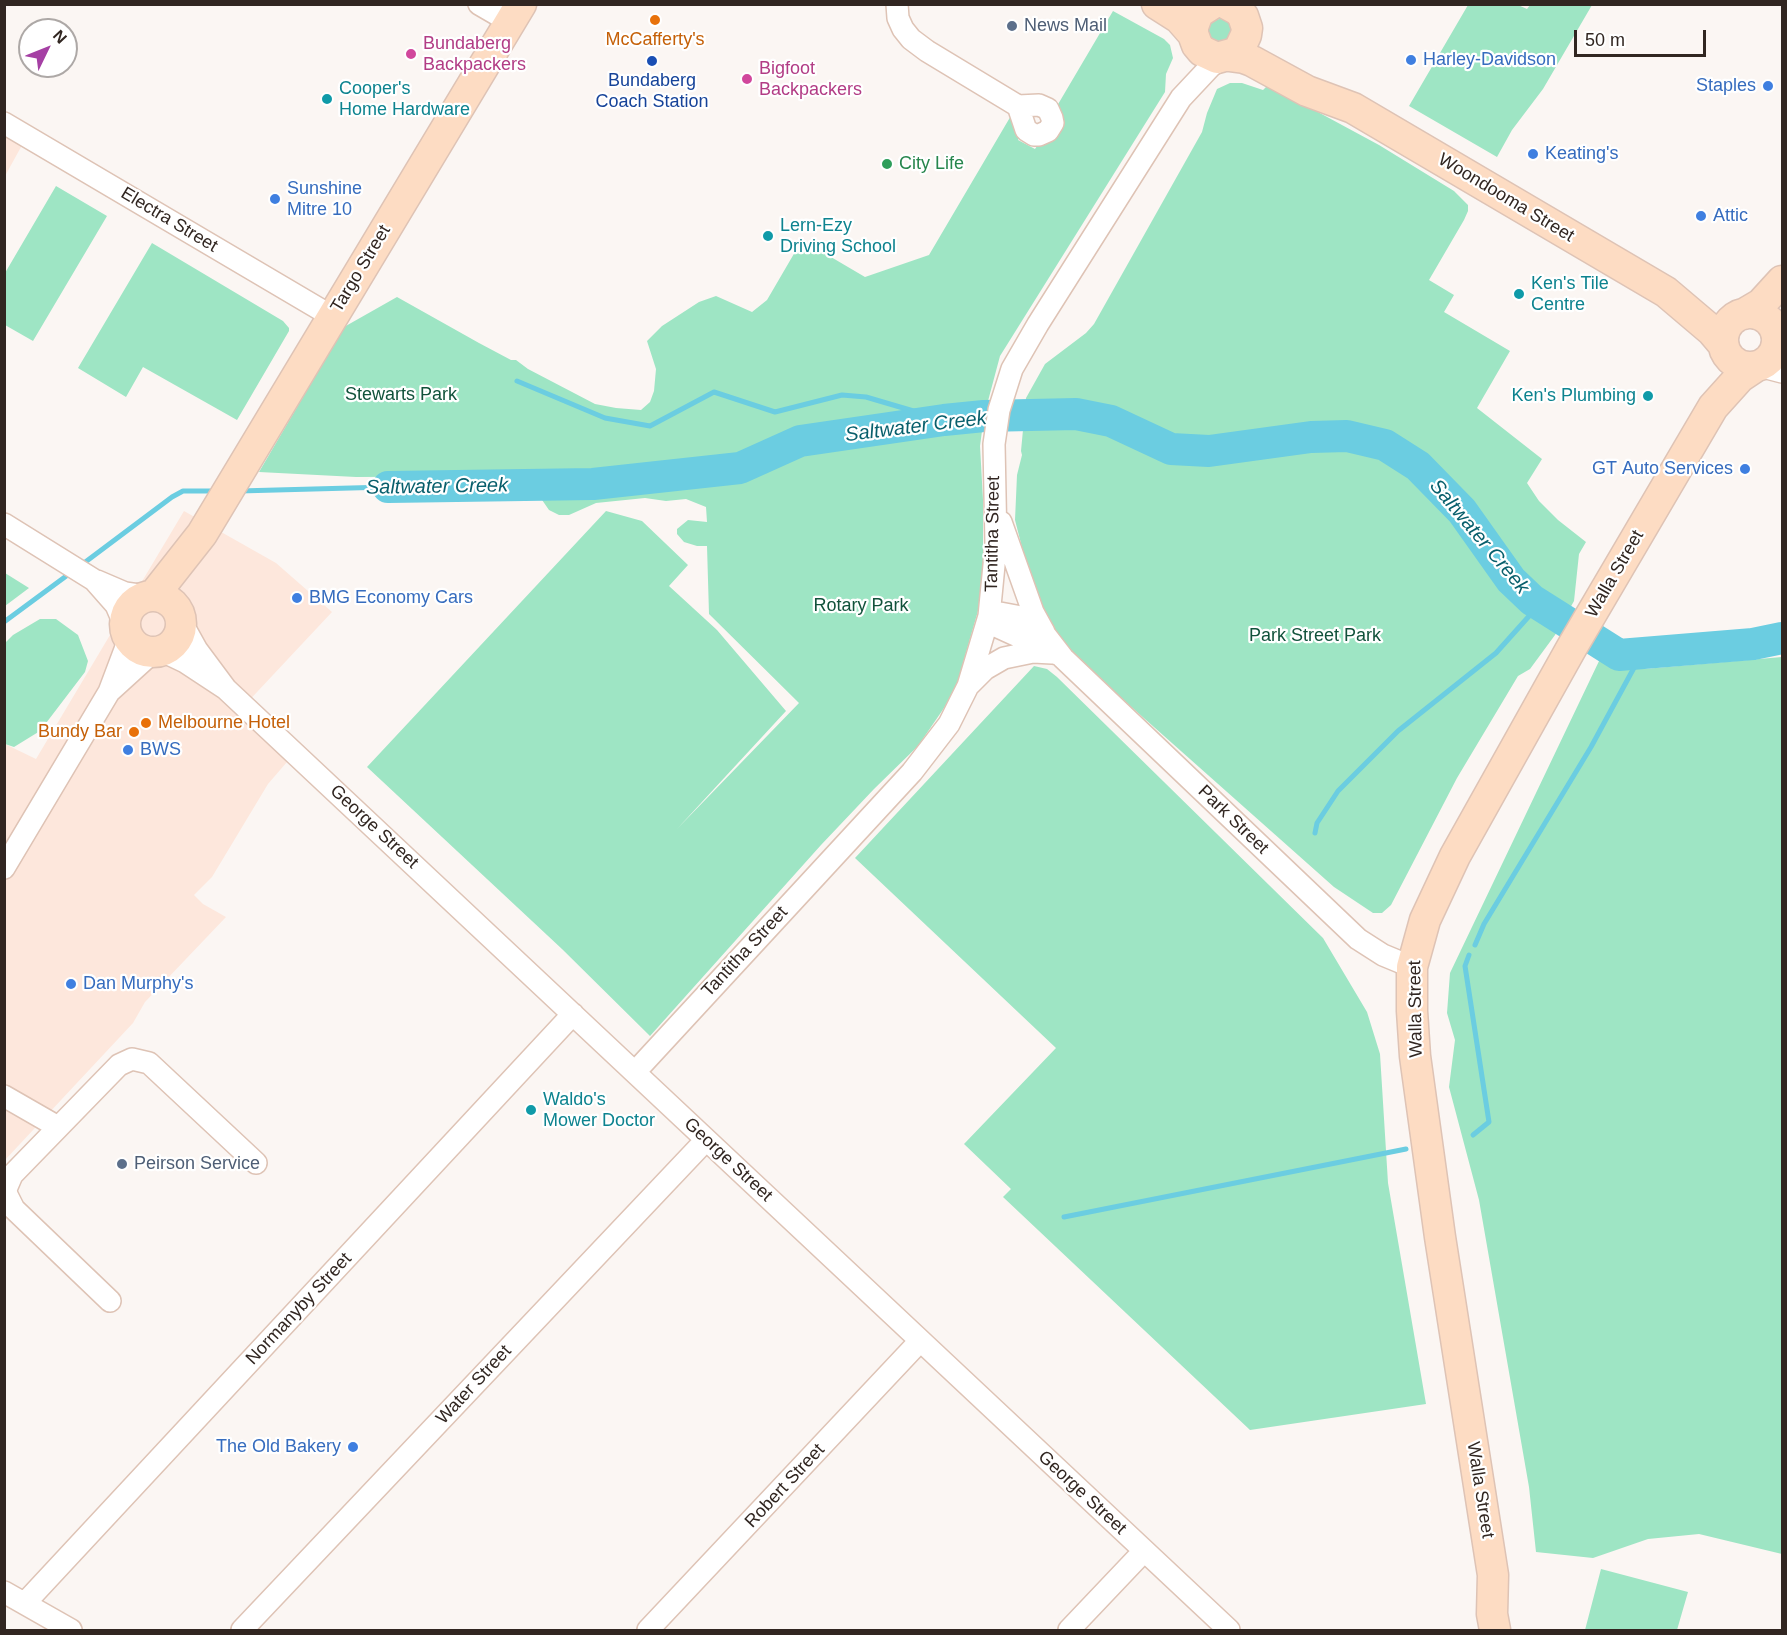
<!DOCTYPE html>
<style>
body{margin:0}
#map{position:relative;width:1787px;height:1635px;overflow:hidden;background:#fbf6f3;font-family:Helvetica,sans-serif}
canvas{display:block}
.frame{position:absolute;inset:0;border:6px solid #312621;pointer-events:none}
.north{position:absolute;left:18px;top:18px;width:60px;height:60px;box-sizing:border-box;background:#fff;border:2px solid #ada8a6;border-radius:50%;rotate:47deg;font-size:16px;font-weight:700;line-height:24px;text-align:center;color:#312621}
.north::after{content:'';display:block;margin:auto;width:21px;height:27px;background:#a540a4;clip-path:polygon(50% 0,100% 100%,50% 72%,0 100%)}
.scale{position:absolute;left:1574px;top:30px;width:132px;height:27px;box-sizing:border-box;border:3px solid #312621;border-top:0;padding-left:8px;font-size:18px;line-height:21px;white-space:nowrap;color:#312621;-webkit-text-stroke:4px #fff;paint-order:stroke}
</style>
<div id="map">
<canvas width="1787" height="1635"></canvas>
<div class="frame"></div>
<div class="north">N</div>
<div class="scale">50 m</div>
</div>
<script>
const context = document.querySelector('canvas').getContext('2d');
context.lineJoin = 'round';
function paint(path, color) {
  context.fillStyle = color;
  context.fill(path, 'evenodd');
}
function shape(rows) {
  const path = new Path2D();
  for (const r of rows) {
    if (r.length === 3) {
      path.moveTo(r[0] + r[2], r[1]);
      path.arc(r[0], r[1], r[2], 0, 2 * Math.PI);
      continue;
    }
    path.moveTo(r[0], r[1]);
    for (let i = 2; i < r.length; i += 2) path.lineTo(r[i], r[i + 1]);
  }
  return path;
}
function strokePath(path, color, width, dash) {
  context.strokeStyle = color;
  context.lineWidth = width;
  context.lineCap = dash ? 'butt' : 'round';
  context.setLineDash(dash || []);
  context.stroke(path);
}
function write(font, color, halo, rows, align = 'center') {
  context.font = font + ' Helvetica,sans-serif';
  context.lineWidth = 4.5;
  context.setLineDash([]);
  context.textBaseline = 'middle';
  context.strokeStyle = halo;
  context.fillStyle = color;
  for (const [text, x, y, turn = 0] of rows) {
    context.save();
    context.translate(x, y);
    context.rotate((+turn || 0) * Math.PI / 180);
    context.textAlign = isNaN(turn) ? turn : align;
    if (halo) context.strokeText(text, 0, 0);
    context.fillText(text, 0, 0);
    context.restore();
  }
}
paint(shape([
 [5,126,26,138,5,176],
 [184,511,276,563,332,612,243,707,293,755,268,784,212,877,194,895,203,904,226,917,145,1002,133,1023,5,1160,5,744,36,759]
]), '#fde7dc');
paint(shape([
 [1468,5,1518,5,1527,9,1530,5,1592,5,1543,89,1512,130,1497,157,1409,106],
 [1113,11,1164,39,1170,45,1173,58,1166,74,1165,92,1000,356,984,416,980,446,983,500,983,568,978,611,957,684,944,708,918,746,874,789,821,845,650,1036,562,949,367,767,606,511,642,521,688,565,669,586,717,630,786,711,677,829,799,703,709,614,707,546,697,546,684,542,677,534,677,529,688,520,707,522,706,507,686,499,666,501,645,498,596,503,569,515,559,515,549,510,540,497,550,492,558,490,656,490,682,484,678,469,552,476,356,477,259,472,344,327,397,297,479,343,511,360,516,360,528,369,595,404,616,408,641,410,650,402,654,391,656,369,647,341,662,326,699,302,716,296,752,312,767,300,802,240,865,277,929,255,1012,114,1020,135,1018,140,1035,149,1037,146,1053,138,1057,106],
 [1220,31,12],
 [1230,83,1242,83,1263,90,1270,83,1279,91,1379,145,1454,191,1468,205,1468,211,1464,220,1429,280,1454,295,1444,312,1510,351,1477,408,1542,459,1527,483,1539,501,1558,520,1586,542,1579,554,1574,601,1555,635,1530,669,1518,676,1457,778,1391,905,1382,913,1373,913,1334,887,1083,664,1065,645,1046,616,1028,571,1015,520,1017,475,1022,455,1021,451,1026,398,1045,364,1086,333,1094,324,1202,132,1207,113,1217,89],
 [56,186,107,216,33,341,5,325,5,273],
 [152,243,283,321,289,328,289,331,237,420,143,367,126,397,78,368],
 [5,573,29,588,5,606],
 [40,619,56,619,78,635,88,661,85,672,40,731,14,747,5,744,5,643,13,635],
 [1782,657,1782,1554,1699,1534,1648,1539,1593,1558,1536,1552,1529,1487,1479,1200,1449,1087,1455,1040,1447,1013,1450,973,1600,659,1644,669],
 [1034,666,1047,669,1057,677,1323,938,1367,1012,1380,1054,1388,1183,1426,1404,1250,1430,1003,1197,1011,1189,964,1144,1056,1048,855,858],
 [1601,1569,1688,1592,1677,1630,1585,1630]
]), '#9ee5c4');
strokePath(shape([
 [517,381,605,418,650,426,714,392,775,412,842,395,866,397,944,420],
 [239,491,388,487],
 [80,566,172,497,183,491,215,491],
 [4,622,73,571],
 [1315,833,1317,823,1338,791,1398,731,1496,653,1539,605],
 [1475,945,1484,924,1591,747,1642,653],
 [1469,955,1465,966,1489,1122,1473,1135],
 [1064,1217,1406,1149]
]), '#6bcde1', 5);
strokePath(shape([
 [388,487,593,484,740,468,800,441,944,420,984,416,1076,414,1111,421,1171,449,1209,451,1311,437,1347,436,1385,445,1418,466,1462,511,1511,580,1532,600,1619,655,1753,644,1782,638]
]), '#6bcde1', 32);
const street = shape([
 [479,4,510,22],
 [897,4,898,18,903,29,911,39,927,51,1018,106],
 [1039,105,1048,109,1052,118,1053,123,1048,131,1039,135,1034,135,1026,130,1018,106,1039,105],
 [4,123,333,317],
 [1776,337,1782,344],
 [1759,366,1782,372],
 [1001,522,1033,612,1044,632],
 [4,524,94,580,116,605,125,626],
 [97,581,125,593,146,596],
 [127,633,126,647,109,692,153,652],
 [162,651,185,662,226,689,197,650,182,623],
 [1057,654,998,627,989,616,1000,613,1016,616,1027,621,1046,636,1063,658,1358,939,1383,955,1412,967],
 [970,684,985,669,1004,658,1033,652,1052,653],
 [226,689,1229,1630],
 [4,868,109,692],
 [635,1072,912,772,949,724,968,686,989,616,996,545,994,444,999,410,1012,369,1038,324,1181,98,1211,66,1225,57],
 [4,1096,58,1127],
 [110,1301,14,1209,7,1195,6,1189,12,1175,119,1065,132,1059,149,1063,256,1163],
 [4,1592,71,1630],
 [25,1603,573,1014],
 [242,1630,706,1140],
 [648,1630,920,1341],
 [1069,1630,1144,1551]
]);
const secondary = shape([
 [1157,4,1179,18,1193,34],
 [1212,4,1198,13,1193,27,1193,34,1197,45,1202,51,1217,58,1235,53,1240,48,1246,35,1247,28,1243,16,1238,10,1227,4],
 [1229,56,1244,58,1252,61,1307,91,1353,108,1666,292,1712,331,1723,344],
 [1750,340,27],
 [1744,314,1761,304,1782,281],
 [154,595,202,534,521,4],
 [153,624,28],
 [1495,1630,1492,1614,1493,1575,1440,1237,1415,1056,1412,1011,1412,967,1425,920,1455,856,1572,647,1713,407,1740,377,1755,367]
]);
strokePath(street, '#dec3b5', 24);
strokePath(secondary, '#dec3b5', 33);
strokePath(street, '#fff', 21);
strokePath(secondary, '#fddcc3', 30);
for (const [x, y, r, color] of [
 [655,20,6,"#e8710a"],
 [1012,26,6,"#5c6f8a"],
 [411,54,6,"#d1479c"],
 [1411,60,6,"#3f7fe0"],
 [652,61,6,"#1a4fb4"],
 [747,79,6,"#d1479c"],
 [1768,86,6,"#3f7fe0"],
 [327,99,6,"#0f9aa8"],
 [1533,154,6,"#3f7fe0"],
 [887,164,6,"#2e9e5b"],
 [275,199,6,"#3f7fe0"],
 [1701,216,6,"#3f7fe0"],
 [768,236,6,"#0f9aa8"],
 [1519,294,6,"#0f9aa8"],
 [1648,396,6,"#0f9aa8"],
 [1745,469,6,"#3f7fe0"],
 [297,598,6,"#3f7fe0"],
 [146,723,6,"#e8710a"],
 [134,732,6,"#e8710a"],
 [128,750,6,"#3f7fe0"],
 [71,984,6,"#3f7fe0"],
 [531,1110,6,"#0f9aa8"],
 [122,1164,6,"#5c6f8a"],
 [353,1447,6,"#3f7fe0"]
]) {
  const dot = new Path2D();
  dot.arc(x, y, r, 0, 2 * Math.PI);
  context.fillStyle = color;
  context.fill(dot);
  strokePath(dot, '#fff', 2);
}
write('18px', '#4e5e75', '#fff', [
 ["News Mail",1024,26],
 ["Peirson Service",134,1164]
], 'left');
write('18px', '#c56008', '#fff', [
 ["McCafferty's",655,40],
 ["Melbourne Hotel",158,723,"left"],
 ["Bundy Bar",122,732,"right"]
]);
write('18px', '#b23c85', '#fff', [
 ["Bundaberg",423,44],
 ["Backpackers",423,65],
 ["Bigfoot",759,69],
 ["Backpackers",759,90]
], 'left');
write('18px', '#366cbe', '#fff', [
 ["Harley-Davidson",1423,60],
 ["Staples",1756,86,"right"],
 ["Keating's",1545,154],
 ["Sunshine",287,189],
 ["Mitre 10",287,210],
 ["Attic",1713,216],
 ["GT Auto Services",1733,469,"right"],
 ["BMG Economy Cars",309,598],
 ["BWS",140,750],
 ["Dan Murphy's",83,984],
 ["The Old Bakery",341,1447,"right"]
], 'left');
write('18px', '#164399', '#fff', [
 ["Bundaberg",652,81],
 ["Coach Station",652,102]
]);
write('18px', '#0d838f', '#fff', [
 ["Cooper's",339,89],
 ["Home Hardware",339,110],
 ["Lern-Ezy",780,226],
 ["Driving School",780,247],
 ["Ken's Tile",1531,284],
 ["Centre",1531,305],
 ["Ken's Plumbing",1636,396,"right"],
 ["Waldo's",543,1100],
 ["Mower Doctor",543,1121]
], 'left');
write('18px', '#27864d', '#fff', [
 ["City Life",899,164]
], 'left');
write('18px', '#312621', '#fff', [
 ["Woondooma Street",1506,198,31],
 ["Electra Street",169,220,31],
 ["Targo Street",361,269,-59],
 ["Tantitha Street",993,534,-89],
 ["Walla Street",1615,574,-60],
 ["Park Street",1233,820,44],
 ["George Street",374,827,43],
 ["Tantitha Street",745,952,-47],
 ["Walla Street",1416,1009,-91],
 ["George Street",728,1160,43],
 ["Normanyby Street",299,1309,-47],
 ["Water Street",474,1385,-47],
 ["Robert Street",785,1486,-47],
 ["Walla Street",1480,1490,81],
 ["George Street",1082,1493,43]
]);
write('18px', '#11523b', '#fff', [
 ["Stewarts Park",401,395],
 ["Rotary Park",861,606],
 ["Park Street Park",1315,636]
]);
write('italic 20px', '#085f6c', '#fff', [
 ["Saltwater Creek",916,427,-7],
 ["Saltwater Creek",437,487,-1],
 ["Saltwater Creek",1479,537,50]
]);
</script>
